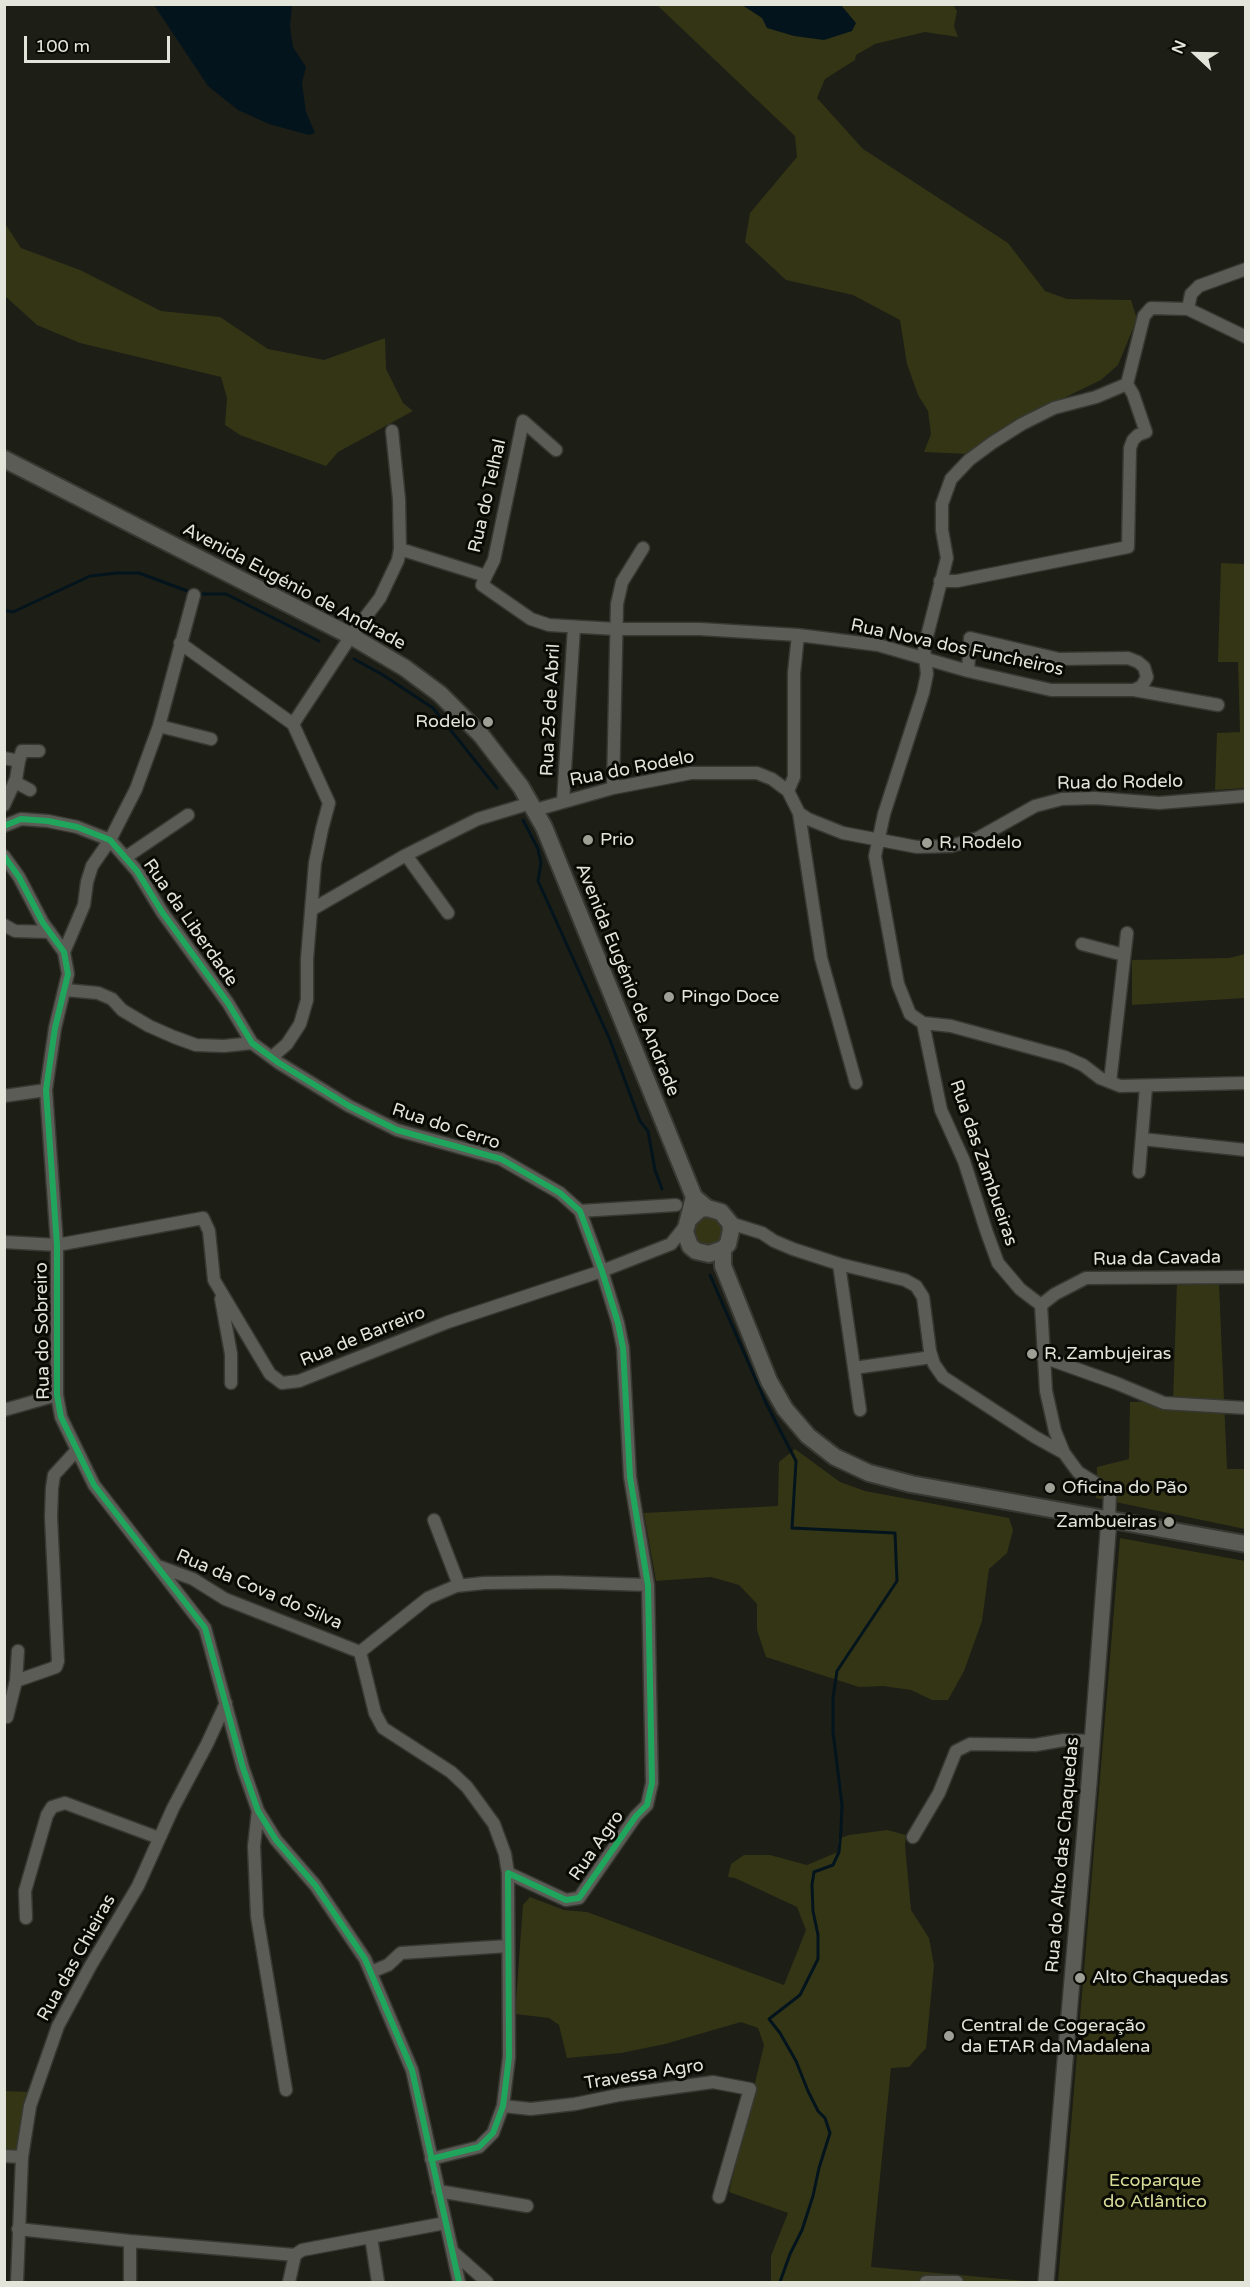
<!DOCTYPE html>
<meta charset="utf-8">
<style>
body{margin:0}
#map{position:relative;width:1250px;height:2287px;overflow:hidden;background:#1d1e16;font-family:"Varela Round",sans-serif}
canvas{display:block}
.frame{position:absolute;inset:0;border:6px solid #e3e4da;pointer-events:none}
.north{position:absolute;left:1166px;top:24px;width:60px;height:60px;-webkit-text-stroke:4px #0a0a05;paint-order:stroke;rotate:292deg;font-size:16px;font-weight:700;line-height:24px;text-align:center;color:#e3e4da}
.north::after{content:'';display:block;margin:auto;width:21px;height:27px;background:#e3e4da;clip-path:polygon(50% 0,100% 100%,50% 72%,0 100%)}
.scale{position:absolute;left:24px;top:36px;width:146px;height:27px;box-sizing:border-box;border:3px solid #e3e4da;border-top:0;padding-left:8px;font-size:18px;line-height:21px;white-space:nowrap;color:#e3e4da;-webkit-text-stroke:4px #0a0a05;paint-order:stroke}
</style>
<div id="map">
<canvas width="1250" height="2287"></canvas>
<div class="frame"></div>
<div class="north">N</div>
<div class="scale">100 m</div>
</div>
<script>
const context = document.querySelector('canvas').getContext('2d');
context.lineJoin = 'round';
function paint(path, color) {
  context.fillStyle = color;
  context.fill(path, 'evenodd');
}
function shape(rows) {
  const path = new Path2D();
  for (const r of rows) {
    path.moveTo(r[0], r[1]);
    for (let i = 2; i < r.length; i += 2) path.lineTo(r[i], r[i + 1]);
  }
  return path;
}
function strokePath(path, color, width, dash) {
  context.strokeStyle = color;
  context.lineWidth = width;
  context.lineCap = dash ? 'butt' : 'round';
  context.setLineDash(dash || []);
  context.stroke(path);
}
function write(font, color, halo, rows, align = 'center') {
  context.font = font + ' "Varela Round",sans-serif';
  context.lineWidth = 6;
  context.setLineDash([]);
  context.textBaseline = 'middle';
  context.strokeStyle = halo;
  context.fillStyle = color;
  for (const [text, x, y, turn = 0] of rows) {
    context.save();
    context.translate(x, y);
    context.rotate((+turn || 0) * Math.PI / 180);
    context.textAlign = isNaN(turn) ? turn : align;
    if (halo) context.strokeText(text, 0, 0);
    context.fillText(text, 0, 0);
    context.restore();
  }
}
paint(shape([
 [657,5,953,5,957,11,954,26,958,37,925,32,875,44,856,55,855,60,825,79,817,98,863,149,1008,243,1045,291,1067,299,1131,300,1137,319,1118,365,1101,380,1006,426,967,454,924,452,931,434,928,411,918,395,907,364,900,320,853,295,786,280,745,242,750,213,797,157,795,136],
 [4,222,21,248,80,270,161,311,220,317,268,349,324,360,385,338,386,369,403,403,413,411,338,452,326,466,240,435,225,425,227,398,221,377,80,343,37,325,5,296],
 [1245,555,1245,788,1215,790,1217,733,1240,732,1238,662,1218,662,1221,563,1244,564],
 [1245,954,1245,998,1132,1005,1132,960,1229,958],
 [706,1214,724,1223,723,1240,714,1247,702,1246,698,1242,693,1233,694,1223],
 [1177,1282,1219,1284,1227,1469,1245,1469,1245,1529,1096,1498,1097,1467,1129,1459,1130,1402,1173,1402],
 [795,1449,840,1482,865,1491,1009,1518,1013,1530,1007,1553,989,1569,982,1621,964,1671,948,1700,932,1700,911,1690,883,1686,859,1687,766,1657,757,1630,757,1604,739,1585,711,1577,656,1581,644,1513,778,1506,779,1462],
 [1120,1538,1245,1561,1245,2282,1058,2282],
 [887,1830,906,1835,905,1846,911,1910,929,1938,934,1965,926,2048,909,2067,891,2068,871,2267,1036,2282,771,2282,771,2256,788,2213,729,2192,764,2045,758,2028,741,2022,665,2044,621,2053,567,2058,559,2025,549,2018,515,2014,523,1905,530,1897,564,1910,587,1912,784,1985,806,1930,797,1907,735,1878,728,1877,731,1864,744,1855,770,1855,807,1865,838,1852,838,1839,849,1835],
 [4,2091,30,2092,18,2164,5,2162]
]), '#343515');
paint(shape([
 [154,5,292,5,290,26,293,47,306,67,302,83,306,112,315,133,309,135,269,124,238,110,208,86],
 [742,5,841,5,856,23,852,31,824,40,794,36,767,28,762,18]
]), '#04141d');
strokePath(shape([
 [199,594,226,594,319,641],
 [4,610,13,612,90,576,117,573,139,573,190,592],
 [354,659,383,675,433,708,497,788],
 [523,820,538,849,541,863,538,881,610,1040,640,1121,648,1131,655,1170,662,1189],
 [710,1275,766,1403,796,1461,792,1528,895,1533,897,1581,837,1671,833,1698,833,1732,842,1805,841,1830,839,1852,833,1865,814,1872,812,1885,813,1911,818,1935,818,1959,800,1995,769,2019,780,2033,796,2061,808,2091,818,2111,825,2118,830,2133,819,2168,813,2196,802,2230,790,2254,780,2282]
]), '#04141d', 3);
const minor = shape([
 [1188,309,1191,294,1199,286,1246,269],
 [392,431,399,499,400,549],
 [486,576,482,585,531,619,549,625,616,629,700,629,798,635,878,645,968,671,1051,690,1134,690,1218,705],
 [940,581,957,581,1128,547,1130,448,1133,440,1138,435,1146,432,1133,394,1127,384],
 [180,643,293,724,329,803,322,829,315,863,307,959,307,1000,300,1024,287,1044,272,1057],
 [968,671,970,638,1059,659,1128,658,1138,662,1144,667,1147,677,1142,686,1134,690],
 [293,724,351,636,380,598,398,560,400,549,486,576,494,560,523,421,556,450],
 [159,726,211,739],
 [4,758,19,761,16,779,4,805],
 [19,761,22,751,39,751],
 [15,782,30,790],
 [613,788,617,604,622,582,643,548],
 [788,791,794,777,794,673,798,635],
 [563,802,574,627],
 [535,810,613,788,691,773,757,773,772,779,788,791,799,813,808,819,843,833,917,847,951,846,978,838,1035,806,1062,799,1095,798,1159,803,1246,796],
 [799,813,821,958,856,1083],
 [4,826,21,819,48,821,77,827,110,840,137,871,162,912,228,1003,252,1043,279,1063,349,1106,397,1130,501,1159,560,1193,580,1211,602,1271,618,1323,623,1348,630,1477,648,1585,652,1783,647,1805,636,1816,579,1898,566,1900,508,1873,509,2057,503,2106,493,2133,479,2147,431,2159],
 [406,855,448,913],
 [4,856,19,877,43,923,64,952,68,974,55,1028,46,1090,57,1245,57,1395,61,1417,94,1485,205,1628,243,1768,258,1811,276,1840,315,1885,365,1959,412,2070,459,2282],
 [126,857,188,815],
 [311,910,406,855,478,819,531,803],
 [4,925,15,931,50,932],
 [1082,944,1124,955],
 [64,952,84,905,87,882,92,866,110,840,136,789,159,726,194,595],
 [66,990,98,993,112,999,122,1010,149,1026,174,1037,196,1045,224,1046,252,1043],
 [923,1023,951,1026,1065,1057,1083,1065,1100,1078,1120,1086,1246,1083],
 [1110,1082,1127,933],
 [4,1096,46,1090],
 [1142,1139,1246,1150],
 [1139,1172,1146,1087],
 [580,1211,676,1205],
 [730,1223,762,1233,774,1241,793,1249,839,1264,905,1280,916,1286,923,1297,930,1351,934,1364,943,1377,1035,1437,1064,1453],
 [4,1242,57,1245,203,1218,209,1231,214,1280,270,1374,282,1383,299,1381,448,1322,602,1271,671,1244,686,1225],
 [839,1264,854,1368,932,1357],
 [221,1299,231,1354,231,1383],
 [1041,1305,1020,1289,998,1263,987,1233,964,1161,941,1110,923,1023,910,1014,898,984,875,856,884,814,923,693,927,674,924,648,947,558,942,530,942,504,951,479,969,460,992,443,1022,424,1054,408,1096,397,1127,384,1144,316,1151,308,1188,309,1246,337],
 [1041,1305,1046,1391,1055,1431,1064,1453,1078,1472,1110,1492,1109,1519],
 [1041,1305,1055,1294,1086,1278,1246,1277],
 [1043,1357,1116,1383,1164,1403,1246,1408],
 [854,1368,860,1410],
 [4,1410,57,1395],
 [434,1520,459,1585],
 [158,1566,193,1579,225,1599,360,1652,428,1598,456,1586,484,1583,555,1582,648,1585],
 [360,1652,375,1713,383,1728,451,1772,467,1787,494,1824,505,1854,508,1873],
 [16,1681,56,1667,58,1661,51,1517,52,1488,54,1475,76,1451],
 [7,1717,16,1681,18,1651],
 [258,1811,254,1846,257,1916,286,2090],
 [913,1837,939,1793,956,1751,970,1744,1035,1745,1064,1740,1092,1741],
 [26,1918,25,1891,47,1815,52,1807,65,1803,159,1838],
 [371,1972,388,1965,401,1953,508,1946],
 [503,2106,531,2109,575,2104,619,2095,713,2082,750,2089,719,2197],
 [4,2156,22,2157],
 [438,2191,527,2206],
 [18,2229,130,2241,130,2282],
 [371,2237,378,2282],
 [130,2241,295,2255],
 [452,2251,487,2282],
 [17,2282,22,2157,30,2106,58,2026,91,1965,138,1886,173,1808,207,1744,226,1703],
 [289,2282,295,2255,302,2250,445,2223],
 [926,2282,957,2282]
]);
const tertiary = shape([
 [1046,2282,1089,1783,1109,1519]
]);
const secondary = shape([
 [4,459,351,636,405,668,440,694,481,735,521,787,544,827,694,1197,707,1208],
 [689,1219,700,1209,707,1208,721,1212,730,1223,731,1230,728,1244,723,1249,709,1254,696,1251,690,1246,685,1232,694,1197],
 [723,1249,723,1266,769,1381,785,1409,808,1436,835,1457,869,1473,911,1484,1246,1544]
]);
strokePath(minor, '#373831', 15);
strokePath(tertiary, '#373831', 18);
strokePath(secondary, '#373831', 20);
strokePath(minor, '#5c5c57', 12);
strokePath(tertiary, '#5c5c57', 15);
strokePath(secondary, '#5c5c57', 16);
strokePath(shape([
 [4,826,21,819,48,821,77,827,110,840,137,871,162,912,228,1003,252,1043,279,1063,349,1106,397,1130,501,1159,560,1193,580,1211,602,1271,618,1323,623,1348,630,1477,648,1585,652,1783,647,1805,636,1816,579,1898,566,1900,508,1873,509,2057,503,2106,493,2133,479,2147,431,2159],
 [4,856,19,877,43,923,64,952,68,974,55,1028,46,1090,57,1245,57,1395,61,1417,94,1485,205,1628,243,1768,258,1811,276,1840,315,1885,365,1959,412,2070,459,2282]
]), '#20a55d', 6);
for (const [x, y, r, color] of [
 [488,722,6,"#9e9f95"],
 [588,840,6,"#9e9f95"],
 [927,843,6,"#9e9f95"],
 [669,997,6,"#9e9f95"],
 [1032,1354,6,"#9e9f95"],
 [1050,1488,6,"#9e9f95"],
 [1169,1522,6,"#9e9f95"],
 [1080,1978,6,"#9e9f95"],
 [949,2036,6,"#9e9f95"]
]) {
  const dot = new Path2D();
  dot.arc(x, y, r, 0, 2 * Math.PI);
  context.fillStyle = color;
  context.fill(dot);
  strokePath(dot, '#0a0a05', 2);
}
write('18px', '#e3e4da', '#0a0a05', [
 ["Rua do Telhal",488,496,-77],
 ["Avenida Eugénio de Andrade",294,587,28],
 ["Rua Nova dos Funcheiros",957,648,12],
 ["Rua 25 de Abril",551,710,-87],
 ["Rua do Rodelo",632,769,-11],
 ["Rua do Rodelo",1120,783,-1],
 ["Rua da Liberdade",190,923,55],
 ["Avenida Eugénio de Andrade",627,980,68],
 ["Rua do Cerro",446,1127,18],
 ["Rua das Zambueiras",983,1163,71],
 ["Rua da Cavada",1157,1259,-1],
 ["Rua do Sobreiro",43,1331,-91],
 ["Rua de Barreiro",363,1337,-22],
 ["Rua da Cova do Silva",259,1590,23],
 ["Rua Agro",597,1846,-55],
 ["Rua do Alto das Chaquedas",1063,1855,-85],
 ["Rua das Chieiras",77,1958,-61],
 ["Travessa Agro",644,2075,-9]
]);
write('18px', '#e3e4da', '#0a0a05', [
 ["Rodelo",476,722,"right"],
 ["Prio",600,840],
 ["R. Rodelo",939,843],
 ["Pingo Doce",681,997],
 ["R. Zambujeiras",1044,1354],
 ["Oficina do Pão",1062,1488],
 ["Zambueiras",1157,1522,"right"],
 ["Alto Chaquedas",1092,1978],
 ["Central de Cogeração",961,2026],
 ["da ETAR da Madalena",961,2047]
], 'left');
write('18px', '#d7db98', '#0a0a05', [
 ["Ecoparque",1155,2181],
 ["do Atlântico",1155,2202]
]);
</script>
